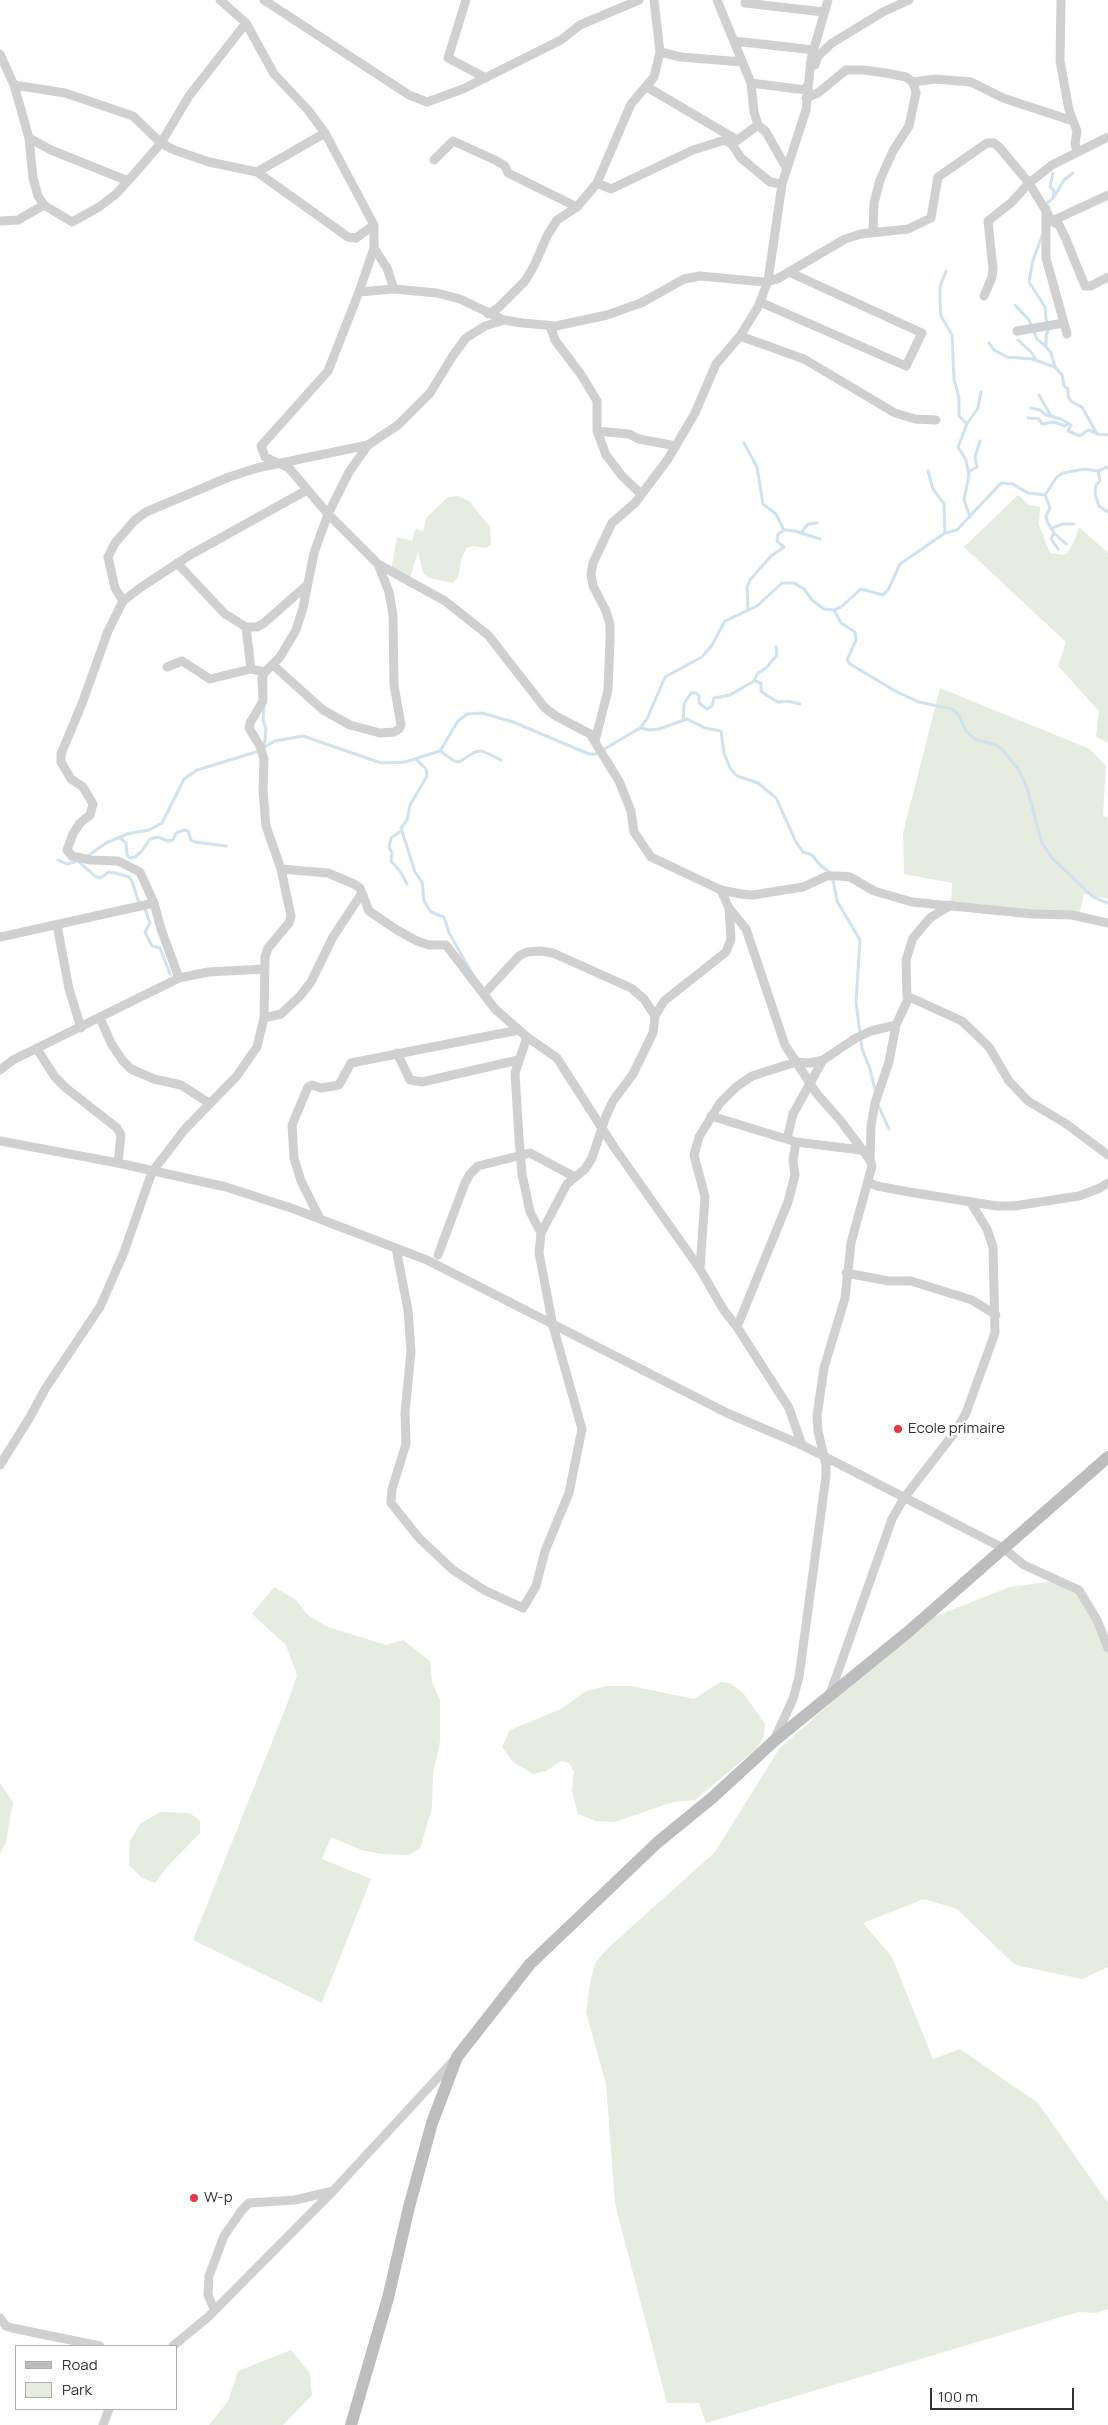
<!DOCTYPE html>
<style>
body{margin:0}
#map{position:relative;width:1108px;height:2425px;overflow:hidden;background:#fff;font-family:Manrope,sans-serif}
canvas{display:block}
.legend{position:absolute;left:15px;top:2345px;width:162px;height:65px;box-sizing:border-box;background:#fff;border:1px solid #adadad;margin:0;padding:6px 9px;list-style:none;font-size:15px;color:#333}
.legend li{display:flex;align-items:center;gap:10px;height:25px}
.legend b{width:25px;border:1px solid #adadad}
.scale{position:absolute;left:930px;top:2388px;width:144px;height:22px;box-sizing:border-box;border:2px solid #333;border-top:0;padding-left:6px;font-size:15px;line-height:18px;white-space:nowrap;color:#333;-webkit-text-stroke:4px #fff;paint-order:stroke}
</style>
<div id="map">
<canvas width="1108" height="2425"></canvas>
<ul class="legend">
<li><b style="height:6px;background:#bdbdbd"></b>Road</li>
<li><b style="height:14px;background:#e6ecdf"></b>Park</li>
</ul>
<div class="scale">100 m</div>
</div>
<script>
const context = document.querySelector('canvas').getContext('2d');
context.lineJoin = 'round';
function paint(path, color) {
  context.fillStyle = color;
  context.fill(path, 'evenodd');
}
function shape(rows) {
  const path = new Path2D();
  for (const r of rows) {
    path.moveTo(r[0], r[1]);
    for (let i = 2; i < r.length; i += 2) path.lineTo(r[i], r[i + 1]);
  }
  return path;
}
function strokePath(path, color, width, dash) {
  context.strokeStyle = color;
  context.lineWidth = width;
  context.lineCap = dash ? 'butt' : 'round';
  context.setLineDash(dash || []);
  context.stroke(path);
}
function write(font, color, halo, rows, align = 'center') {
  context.font = font + ' Manrope,sans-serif';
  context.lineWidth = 5;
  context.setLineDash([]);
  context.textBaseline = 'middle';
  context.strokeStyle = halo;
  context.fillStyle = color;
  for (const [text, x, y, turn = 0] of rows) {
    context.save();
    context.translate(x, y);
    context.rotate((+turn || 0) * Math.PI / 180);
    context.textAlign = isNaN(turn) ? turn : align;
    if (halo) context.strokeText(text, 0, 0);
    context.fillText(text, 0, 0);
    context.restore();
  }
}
paint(shape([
 [1018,495,1029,505,1040,507,1039,525,1050,553,1064,555,1068,552,1074,542,1079,527,1108,553,1108,743,1096,737,1099,711,1058,666,1066,642,964,547],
 [458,496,469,501,490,527,491,545,485,548,474,546,467,548,462,557,458,577,453,583,429,578,423,573,418,552,409,581,391,571,397,537,412,541,415,529,423,531,427,517,448,497],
 [940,688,1090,749,1106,766,1103,815,1108,818,1108,899,1084,894,1079,916,951,906,952,883,904,874,903,833],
 [1054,1581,1078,1592,1096,1622,1108,1653,1108,1967,1082,1979,1015,1965,957,1909,924,1899,863,1923,892,1957,933,2059,960,2049,1038,2103,1108,2203,1108,2309,1096,2313,1078,2312,706,2423,699,2403,667,2403,615,2204,606,2084,586,2012,591,1978,596,1962,607,1949,715,1852,779,1749,923,1621,1010,1587],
 [274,1587,296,1600,308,1615,328,1627,386,1645,403,1640,430,1661,432,1682,440,1700,440,1741,433,1774,432,1808,420,1849,408,1855,382,1854,361,1850,331,1837,322,1859,371,1879,322,2003,193,1940,286,1707,297,1675,286,1645,252,1614],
 [720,1682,730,1683,744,1694,765,1724,764,1736,757,1748,695,1800,673,1802,615,1822,596,1821,578,1814,572,1791,574,1771,569,1763,561,1761,546,1771,533,1774,513,1762,502,1747,510,1730,561,1709,586,1691,606,1686,631,1686,694,1699],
 [0,1783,13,1802,6,1842,0,1854],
 [160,1812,190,1813,200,1821,200,1833,168,1866,155,1883,142,1878,129,1865,130,1841,140,1824],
 [291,2350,310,2373,312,2395,283,2425,209,2425,228,2401,238,2371]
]), '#e6ecdf');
strokePath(shape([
 [1053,198,1054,191,1050,186,1053,173],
 [1044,206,1054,197,1064,180,1073,173],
 [1042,236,1033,260,1029,282,1045,307,1046,319,1049,326,1046,337,1046,347,1051,353,1055,367,1062,375,1064,386,1068,389,1068,397,1072,402,1082,407,1097,434,1108,435],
 [946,271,940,287,940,304,941,316,952,335,954,379,959,398,959,416,967,424,958,447,966,460,969,475,964,500,970,517],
 [1015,305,1029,320,1037,339,1046,347],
 [1018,340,1032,353,1036,360],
 [989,343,994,350,1007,357,1032,359,1055,367],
 [1039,395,1051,416],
 [1031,408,1040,410,1046,415,1061,419,1071,425,1068,431,1080,436,1088,430,1096,433],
 [1028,418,1039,419,1042,424,1054,422,1065,426,1068,424],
 [967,424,978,408,981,392],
 [744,443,757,467,763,504,776,514,784,530],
 [928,471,933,489,944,504,945,533],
 [1098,471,1100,481,1096,485,1095,494,1099,506,1108,512],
 [968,472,977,467,975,457,980,441],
 [1045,495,1050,508,1046,516,1047,521,1054,533,1066,544],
 [1053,528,1062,524,1074,524],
 [801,533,808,524,817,523],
 [1054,533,1051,539,1058,549],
 [748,609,747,587,750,580,771,556,784,547,777,541,778,534,784,530,795,531,820,539],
 [834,610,841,623,855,632,856,640,847,660,850,664,897,692,919,702,952,709,958,714,966,731,975,739,996,745,1002,749,1019,770,1027,788,1042,843,1052,858,1093,897,1108,903],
 [754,681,757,674,766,668,777,655,776,647],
 [266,698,266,679],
 [683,720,684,704,691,693,696,693,699,696,699,703,707,709,712,706,714,698,730,695,754,681,761,683,761,691,766,695,778,702,787,701,800,704],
 [640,728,650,730,659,729,687,719,705,728,721,731,724,753,730,768,737,776,758,783,776,798,796,842,803,852,812,855,820,865,832,874,837,901,860,940,856,1002,862,1049,870,1069,876,1094],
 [264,747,266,729,263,720,264,704],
 [440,751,454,761,459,762,475,752,482,751,501,760],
 [416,759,426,769,427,776,410,805,407,820,401,828,415,872,422,882,424,901,431,912,444,917,449,933,472,973],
 [401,831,391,838,389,847,392,853,391,861,400,871,407,884],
 [120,838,126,843,127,855,130,858,135,857,141,852,150,839,158,837,168,841,173,840,176,833,184,830,188,831,191,840,195,842,226,846],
 [86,857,106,843,127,834,149,830,162,823,184,779,197,770,256,752,275,741,303,736,381,763,405,762,440,751,458,721,467,714,482,713,513,722,589,754,596,754,640,728,647,719,665,677,702,657,712,645,725,621,757,606,782,583,794,583,804,589,812,600,824,609,834,610,841,607,861,589,883,595,888,590,900,564,945,533,957,530,1001,483,1013,484,1028,493,1045,495,1056,478,1063,473,1085,469,1098,471,1108,467],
 [58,860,67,864,81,860],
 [78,861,95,876,100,878,109,872,115,873,129,877,132,881,138,900,145,909,150,923,145,932,152,946,160,948,170,974],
 [878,1105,889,1129]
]), '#cfe2ee', 3);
strokePath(shape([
 [220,0,246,23,274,74,308,110,325,133,374,225,374,248,387,268,394,289,437,293,460,299,504,320,522,323,556,326,607,315,641,303,684,279,700,276,764,282,777,279,845,239,861,234,908,229,931,218,938,177,987,143,994,143,999,147,1029,183,1052,165,1108,137],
 [264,0,409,95,427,102,463,89,561,40,580,25,639,0],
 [466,0,448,58,486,78],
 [717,0,751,83,754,112,758,125],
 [1061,0,1060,61,1069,110,1077,131,1075,144,1077,152],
 [745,3,824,12],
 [734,41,814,50],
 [660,52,681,57,742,62],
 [0,54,14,85,29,138,51,150,128,181],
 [815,65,818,56,832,43,883,12,909,0],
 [913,82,935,79,971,82,1003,98,1073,121],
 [751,83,806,90,807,86],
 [14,85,65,93,133,116,161,143,174,150,209,162,257,172,325,133],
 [647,87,737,140],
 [806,98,818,93,846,70,864,70,886,73,906,77,913,82,916,93,909,126,893,151,880,180,874,203,873,232],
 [29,138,33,178,38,196,44,205,72,222,99,207,116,194,128,181,161,143,189,96,246,23],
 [732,144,741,158,770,182,782,184],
 [434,160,453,141,495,160,505,166,508,173,577,207],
 [257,172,348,237,356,238,374,225],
 [597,183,631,104,654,77,660,52,654,0],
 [1046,209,1046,258,1067,334],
 [0,221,18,220,44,205],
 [1052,221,1059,225,1065,237,1085,286,1091,286,1108,277],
 [359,292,374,248],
 [984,296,992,277,993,269,988,221,1012,202,1029,183,1052,221,1108,195],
 [760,302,906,366,922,333,791,273],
 [488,314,498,308,525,281,534,266,547,236,557,220,577,207,597,183,611,189,693,150,725,140,732,144,758,125,766,132,787,169],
 [550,326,555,340,582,376,597,401,597,431,606,455,622,476,641,494],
 [1017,331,1064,323],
 [740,336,804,359,895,413,915,419,936,420],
 [597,431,629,434,639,439,676,446],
 [368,445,349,472,328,514,378,564,445,601,488,635,545,708,556,716,590,734,619,781,631,811,634,832,651,857,721,890,741,894,753,895,803,887,827,876,840,876,850,877,874,891,912,902,1032,914,1072,915,1108,923],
 [177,563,225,614,246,627,257,627,264,623,306,586],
 [123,601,115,588,108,557,115,543,135,520,146,512,229,477,257,468,368,445,398,425,430,393,454,354,466,338,485,326,504,320],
 [246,627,251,669],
 [273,665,323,710,350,725,380,733,394,732,399,729,401,725,394,685,393,615,389,592,378,564],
 [167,667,182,661,210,679,251,669,265,672],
 [595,741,608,690,610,639,610,625,606,611,593,586,591,574,593,563,612,523,635,503,668,459,695,413,716,364,740,336,758,307,768,281,782,184,806,110,811,59,828,0],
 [281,869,328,873,354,884,360,888,369,911,397,930,417,941,429,945,446,945,495,1009,527,1037,557,1058,614,1147,700,1269,723,1309,737,1327,789,1408,802,1445],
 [721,890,729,908,746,929,785,1045,817,1094,840,1120,870,1160,872,1166,851,1243,845,1298,824,1368,817,1416,818,1431,826,1465,826,1476,799,1677,793,1699,775,1738],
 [951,905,930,918,913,938,906,960,907,996,962,1021,989,1047,1009,1081,1028,1101,1065,1123,1108,1155],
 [57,925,69,989,81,1028],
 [0,937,154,903],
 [179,978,161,929,154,903,140,872,118,861,90,860,72,856,67,850,73,834,80,823,90,815,93,804,83,787,71,779,61,762,61,754,83,701,108,631,123,601,140,588,190,555,307,490],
 [655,1016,664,1001,726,952,731,939,729,908],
 [100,1018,111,1043,122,1060,131,1069,154,1079,181,1085,209,1103],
 [264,1018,281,1014,300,996,311,982,333,937,362,893],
 [527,1037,515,1073,519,1138,522,1174,530,1212,541,1233],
 [37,1049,55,1077,66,1088,117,1128,121,1135,118,1163],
 [397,1053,410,1080,422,1082,518,1060],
 [0,1070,13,1060,179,978,208,972,264,969],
 [711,1116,796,1142,861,1150],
 [787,1139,793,1114,823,1060],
 [0,1141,118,1163,226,1187,294,1209,427,1260,727,1413,802,1445,1003,1548,1024,1565,1079,1590,1097,1620,1108,1648],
 [870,1160,871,1126,875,1103,889,1062,896,1025,908,999],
 [868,1182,877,1186,909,1192,997,1206,1014,1206,1079,1196,1100,1188,1108,1183],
 [320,1219,301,1181,294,1158,292,1125,308,1087,312,1085,321,1088,339,1085,351,1063,519,1030],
 [396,1248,408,1310,411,1351,405,1413,406,1444,392,1489,391,1503,419,1538,453,1570,484,1590,523,1608,536,1586,545,1551,569,1493,582,1429,553,1326,539,1253,541,1233,567,1184,585,1169,592,1158,606,1116,613,1101,633,1074,653,1033,655,1016,644,999,631,988,553,953,540,951,527,952,519,956,484,994],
 [438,1255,465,1183,470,1174,478,1166,530,1153,575,1177],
 [700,1269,705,1197,694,1155,699,1137,720,1103,736,1087,752,1076,796,1062,810,1063,823,1060,856,1038,871,1031,896,1025],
 [846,1273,889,1281,911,1281,972,1300,996,1315],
 [737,1327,788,1202,795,1175,793,1160,796,1142],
 [0,1465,30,1417,45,1389,100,1307,124,1252,152,1172,185,1129,236,1077,257,1047,264,1018,265,957,268,948,289,923,291,916,281,869,266,826,263,791,264,759,260,746,249,728,250,723,263,701,262,678,265,672,280,657,296,630,303,608,314,553,328,514,289,468,265,457,261,446,328,371,359,292,394,289],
 [830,1694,892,1519,904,1498,955,1432,966,1413,995,1333,993,1247,987,1229,971,1203],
 [214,2309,208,2295,209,2276,224,2236,242,2210,249,2203,295,2200,333,2191],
 [0,2318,6,2326,12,2328,100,2346],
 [173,2346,208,2317,333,2191,456,2058],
 [103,2425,109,2409]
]), '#d0d0d0', 9);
strokePath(shape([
 [351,2425,388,2298,409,2207,432,2123,457,2057,530,1964,658,1842,712,1798,774,1741,908,1632,1108,1457]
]), '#bdbdbd', 12);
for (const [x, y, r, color] of [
 [898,1429,5,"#e63946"],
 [194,2198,5,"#e63946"]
]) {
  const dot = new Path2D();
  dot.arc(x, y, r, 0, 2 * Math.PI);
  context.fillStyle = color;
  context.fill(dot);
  strokePath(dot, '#fff', 2);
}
write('15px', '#333', '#fff', [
 ["Ecole primaire",908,1429],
 ["W-p",204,2198]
], 'left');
</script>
